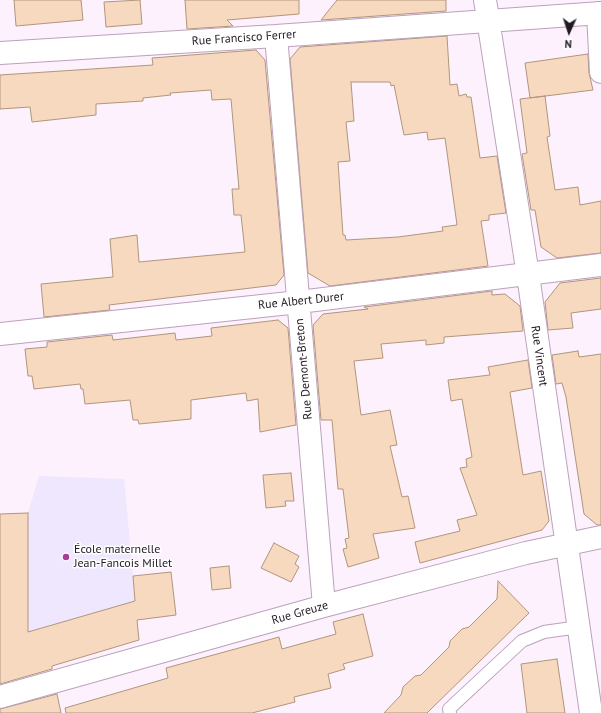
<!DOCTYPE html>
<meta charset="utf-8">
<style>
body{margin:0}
#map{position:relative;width:601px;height:713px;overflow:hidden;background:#fcf1fc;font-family:"PT Sans",sans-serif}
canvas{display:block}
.north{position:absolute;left:549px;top:12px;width:40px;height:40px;-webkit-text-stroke:3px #fff;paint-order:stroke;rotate:183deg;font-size:11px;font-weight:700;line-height:16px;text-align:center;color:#221923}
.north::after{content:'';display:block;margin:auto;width:14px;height:18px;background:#221923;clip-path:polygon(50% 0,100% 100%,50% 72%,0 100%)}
</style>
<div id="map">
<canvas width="601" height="713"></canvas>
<div class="north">N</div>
</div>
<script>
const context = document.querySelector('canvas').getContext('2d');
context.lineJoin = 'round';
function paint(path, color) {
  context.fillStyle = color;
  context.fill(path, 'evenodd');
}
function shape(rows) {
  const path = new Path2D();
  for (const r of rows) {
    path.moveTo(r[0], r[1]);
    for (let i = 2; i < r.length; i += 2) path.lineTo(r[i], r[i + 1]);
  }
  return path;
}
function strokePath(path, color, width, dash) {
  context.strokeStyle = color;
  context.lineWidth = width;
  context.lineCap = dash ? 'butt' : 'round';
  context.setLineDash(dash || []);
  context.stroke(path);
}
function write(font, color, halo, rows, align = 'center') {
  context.font = font + ' "PT Sans",sans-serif';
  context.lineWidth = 3;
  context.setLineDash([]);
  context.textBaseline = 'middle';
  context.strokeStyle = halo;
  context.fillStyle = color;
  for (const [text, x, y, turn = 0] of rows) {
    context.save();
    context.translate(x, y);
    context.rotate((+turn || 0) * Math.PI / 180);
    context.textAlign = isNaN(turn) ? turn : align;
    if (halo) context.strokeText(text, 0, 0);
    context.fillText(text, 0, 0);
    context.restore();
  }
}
paint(shape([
 [39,476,124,479,139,640,0,681,0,514,28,513]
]), '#eee7fd');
const building = shape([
 [14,0,81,0,83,20,16,26,14,0],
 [140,0,142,24,106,27,104,2,140,0],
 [185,0,299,0,299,14,227,20,233,26,187,29,185,0],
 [337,0,446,0,446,11,321,20,337,0],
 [447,36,450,85,457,84,459,96,466,94,467,97,471,97,480,158,497,156,506,213,489,215,489,220,481,221,488,266,330,286,308,273,290,59,300,47,447,36],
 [351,82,390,82,391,86,394,85,404,135,427,132,428,140,445,138,457,225,442,227,443,231,398,237,346,240,345,235,343,235,338,162,350,161,346,122,354,121,351,82],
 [256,50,265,60,284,275,276,285,109,305,110,310,44,317,41,284,113,277,110,239,137,235,139,262,245,252,241,215,234,215,232,189,239,189,231,99,212,100,211,90,170,93,171,95,143,98,143,101,96,104,96,115,32,122,30,107,0,109,0,75,153,65,152,58,256,50],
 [588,54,589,73,593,90,530,98,525,63,588,54],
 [545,96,550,136,547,137,555,190,578,187,580,205,601,201,601,253,557,258,541,247,535,210,531,210,522,154,527,153,520,99,545,96],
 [601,278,601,309,571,313,573,328,548,330,545,302,560,283,601,278],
 [492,291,492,295,505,294,520,306,523,331,444,337,444,343,426,345,426,340,381,344,383,358,354,361,361,415,390,410,397,445,390,446,402,497,408,496,415,528,373,534,379,558,348,567,343,549,347,548,345,539,349,538,343,489,338,489,332,420,321,420,313,325,323,314,368,309,364,307,492,291],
 [278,320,288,328,296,425,260,432,258,399,247,401,246,393,191,400,191,419,139,424,138,420,133,420,130,400,85,404,83,389,81,389,80,384,34,389,32,376,28,376,25,349,47,347,47,342,112,335,113,340,175,333,176,340,212,336,211,328,278,320],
 [578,351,579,357,601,354,601,525,597,525,584,514,566,397,562,383,556,384,552,355,578,351],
 [528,360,532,388,510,392,523,475,541,471,549,521,542,530,420,563,415,542,460,531,457,520,477,515,460,468,467,467,466,459,472,457,462,399,451,401,448,380,490,375,488,367,528,360],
 [291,473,294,501,285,501,286,506,266,508,263,475,291,473],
 [28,513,28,632,135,601,133,576,171,572,176,615,137,620,139,640,52,666,52,669,0,684,0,514,28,513],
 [274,543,299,556,295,564,299,567,291,582,261,568,274,543],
 [229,566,231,588,212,590,210,568,229,566],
 [498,581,529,613,427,713,384,713,401,695,403,687,415,676,421,675,449,647,450,641,462,629,469,627,497,599,498,581],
 [363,614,373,656,343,664,345,669,328,674,331,688,294,697,295,702,252,713,66,713,65,708,168,678,166,668,279,637,282,649,336,634,333,622,363,614],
 [557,659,565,713,527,713,521,664,557,659],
 [57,694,61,713,0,713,0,709,57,694]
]);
paint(building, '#f7d9bf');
strokePath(building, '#b1957c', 1);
const service = shape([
 [450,713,449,709,522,641,544,632,579,627]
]);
const minor = shape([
 [485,0,528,275,591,713],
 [598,13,601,72],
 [276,36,324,606],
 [0,53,276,36,601,13],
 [0,334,299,302,601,265],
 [0,697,324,606,526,553,601,537]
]);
strokePath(service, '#bca1bc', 14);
strokePath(minor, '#bca1bc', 24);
strokePath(service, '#fff', 12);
strokePath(minor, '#fff', 22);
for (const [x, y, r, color] of [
 [66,557,4,"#ac3c99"]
]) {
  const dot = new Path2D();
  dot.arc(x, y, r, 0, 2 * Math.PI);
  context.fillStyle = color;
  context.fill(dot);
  strokePath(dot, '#fff', 1.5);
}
write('12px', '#221923', '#fff', [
 ["Rue Francisco Ferrer",244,38,-4],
 ["Rue Albert Durer",301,301,-6],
 ["Rue Vincent",539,356,82],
 ["Rue Demont-Breton",304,369,-95],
 ["Rue Greuze",300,613,-16]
]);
write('12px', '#221923', '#fff', [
 ["École maternelle",74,550],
 ["Jean-Fancois Millet",74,564]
], 'left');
</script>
